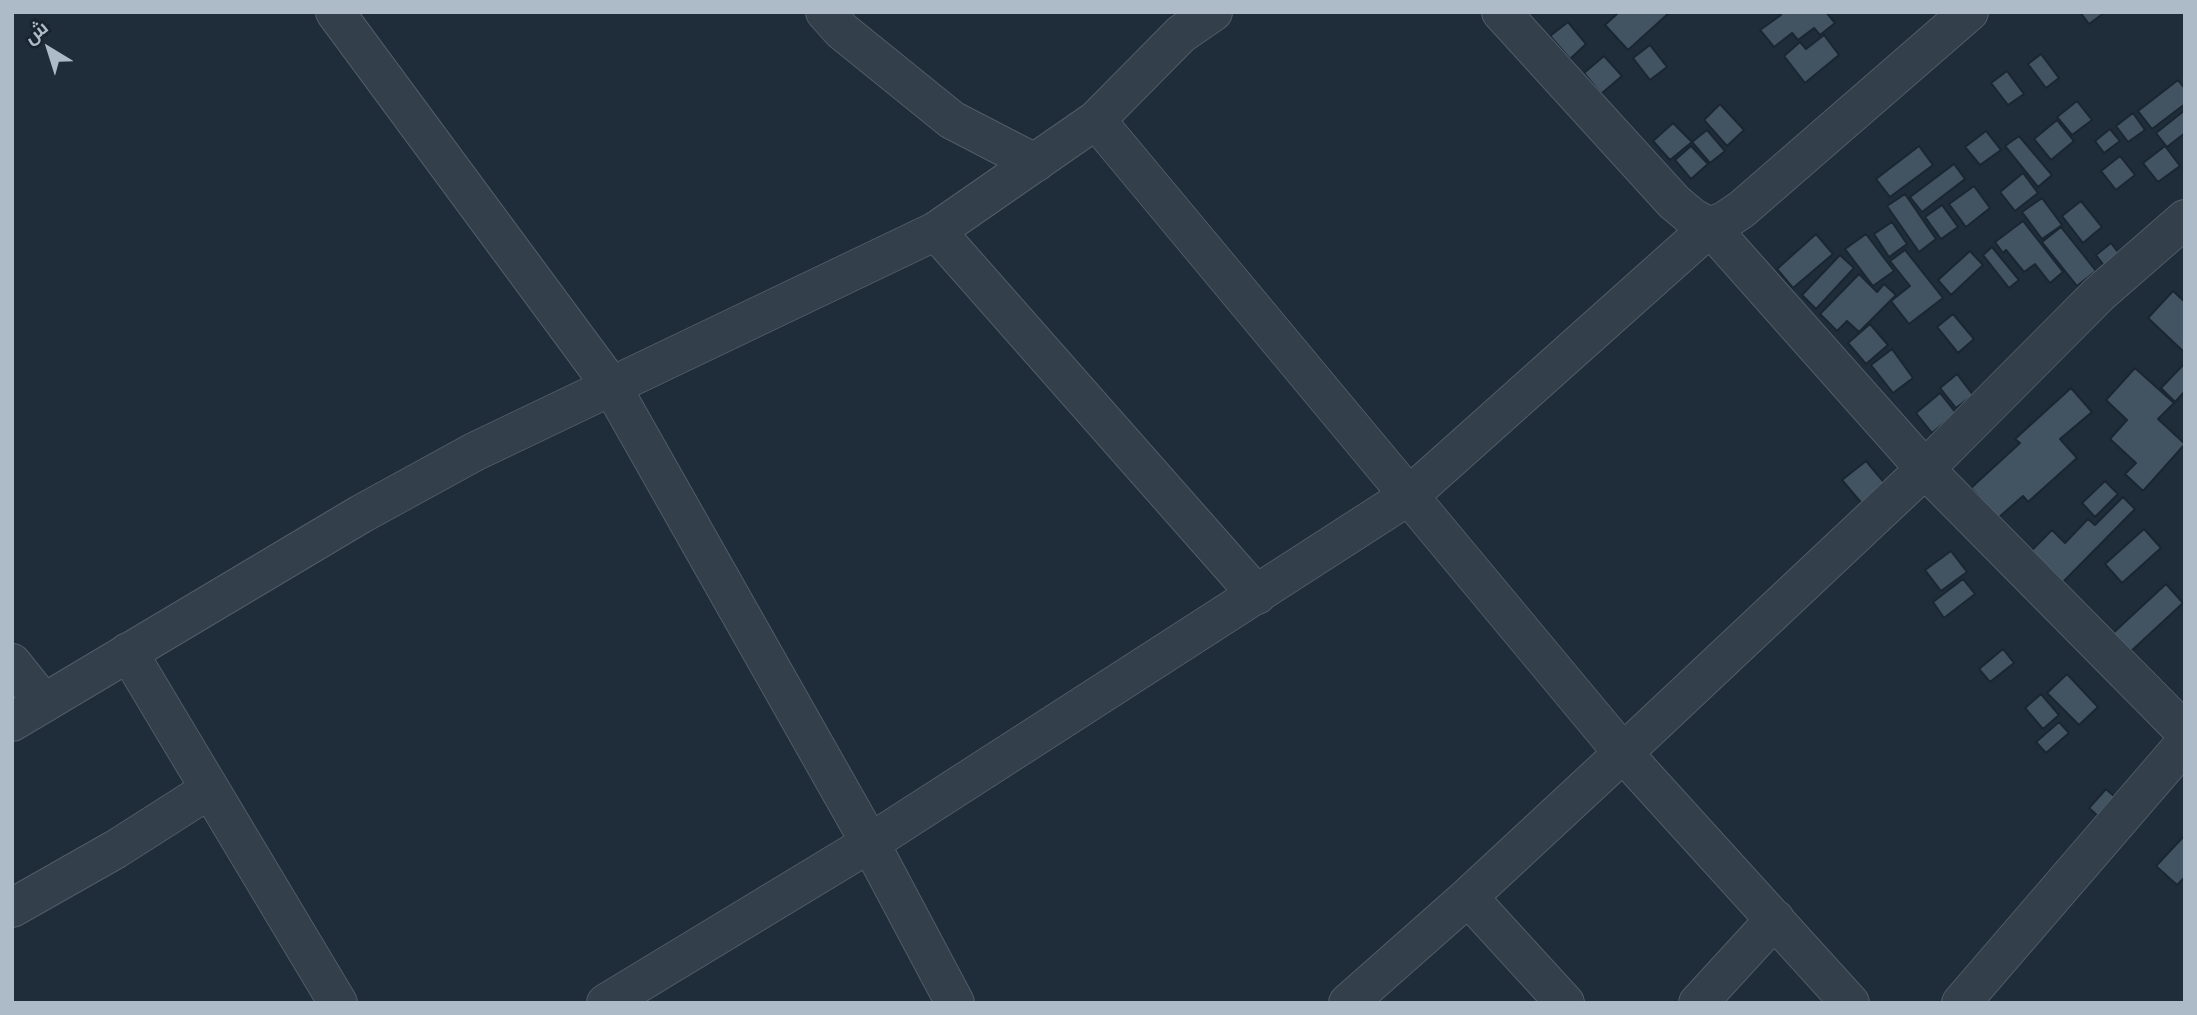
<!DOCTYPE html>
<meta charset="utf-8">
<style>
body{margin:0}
#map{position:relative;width:2197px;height:1015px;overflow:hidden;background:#1f2d3a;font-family:Signika,Cairo,sans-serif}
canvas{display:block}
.frame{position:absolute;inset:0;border:14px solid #adbac7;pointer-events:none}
.north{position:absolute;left:14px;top:14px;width:70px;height:70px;-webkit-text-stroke:5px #18242f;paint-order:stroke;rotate:322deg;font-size:19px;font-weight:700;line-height:28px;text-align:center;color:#adbac7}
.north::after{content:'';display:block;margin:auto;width:24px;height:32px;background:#adbac7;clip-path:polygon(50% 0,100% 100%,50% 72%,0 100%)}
</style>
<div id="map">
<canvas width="2197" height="1015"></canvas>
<div class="frame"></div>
<div class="north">ش</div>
</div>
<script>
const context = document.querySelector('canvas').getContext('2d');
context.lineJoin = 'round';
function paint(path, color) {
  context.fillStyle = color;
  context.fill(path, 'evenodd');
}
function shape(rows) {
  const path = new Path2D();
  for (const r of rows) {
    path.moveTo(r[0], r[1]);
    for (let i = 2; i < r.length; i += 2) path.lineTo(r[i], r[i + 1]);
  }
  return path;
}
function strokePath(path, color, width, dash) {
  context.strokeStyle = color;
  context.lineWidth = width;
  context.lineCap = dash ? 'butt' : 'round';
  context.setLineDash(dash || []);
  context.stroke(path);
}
const building = shape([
 [1619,12,1670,12,1628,50,1605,25,1619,12],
 [1826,12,1835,23,1820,35,1814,28,1798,40,1792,33,1774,47,1760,30,1781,15,1779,12,1826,12],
 [2080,12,2104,12,2104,13,2089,24,2080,12],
 [1568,22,1586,44,1570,59,1550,36,1568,22],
 [1824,35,1839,55,1805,83,1784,56,1800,42,1806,49,1824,35],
 [1650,45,1667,67,1650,80,1633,58,1650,45],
 [2041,54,2059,78,2046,88,2028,64,2041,54],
 [1604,56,1622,76,1601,94,1584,73,1604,56],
 [2007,71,2024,94,2008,105,1991,83,2007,71],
 [2178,80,2185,89,2185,104,2152,129,2138,111,2178,80],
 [2077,101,2092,120,2072,135,2057,117,2077,101],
 [1720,104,1744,130,1727,146,1704,120,1720,104],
 [2185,110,2185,133,2167,147,2156,133,2185,110],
 [2133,113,2145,130,2128,142,2116,126,2133,113],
 [2057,120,2074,141,2051,160,2034,139,2057,120],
 [1673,123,1692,142,1670,160,1653,141,1673,123],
 [2110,129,2120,141,2104,153,2095,141,2110,129],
 [1707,130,1725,151,1710,163,1692,142,1707,130],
 [1986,131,2001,150,1980,165,1965,147,1986,131],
 [2019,136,2052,175,2038,187,2005,146,2019,136],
 [1691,146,1708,164,1691,179,1675,160,1691,146],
 [1919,146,1933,165,1890,197,1876,179,1919,146],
 [2165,146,2180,166,2158,182,2143,163,2165,146],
 [2120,156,2135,175,2116,190,2101,171,2120,156],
 [1954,164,1965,179,1922,212,1910,197,1954,164],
 [2023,173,2038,193,2015,211,2000,192,2023,173],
 [1974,186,1990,208,1966,227,1949,204,1974,186],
 [1905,194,1936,239,1919,252,1887,206,1905,194],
 [2042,198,2062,225,2042,239,2022,212,2042,198],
 [2081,201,2102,227,2083,243,2062,216,2081,201],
 [1942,205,1958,227,1941,239,1925,217,1942,205],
 [2023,221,2063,272,2050,283,2035,264,2024,272,2006,250,2003,253,1995,242,2023,221],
 [1892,222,1907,244,1889,257,1874,234,1892,222],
 [2061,227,2096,271,2077,286,2042,242,2061,227],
 [1816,234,1833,254,1793,288,1777,269,1816,234],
 [1866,234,1894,271,1873,286,1845,249,1866,234],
 [2111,243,2127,264,2111,275,2096,255,2111,243],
 [1992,247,2019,280,2009,288,1983,255,1992,247],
 [1905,250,1943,298,1909,324,1891,301,1910,286,1890,261,1905,250],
 [1970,251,1983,265,1951,295,1938,280,1970,251],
 [1840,255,1854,268,1816,309,1802,295,1840,255],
 [1859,274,1877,292,1884,284,1896,295,1859,332,1847,321,1837,331,1820,314,1859,274],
 [2173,291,2185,302,2185,353,2148,318,2173,291],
 [1953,314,1974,339,1958,353,1937,327,1953,314],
 [1870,324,1888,345,1866,364,1848,343,1870,324],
 [1892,349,1913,378,1893,393,1871,365,1892,349],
 [2185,363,2185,391,2175,402,2161,388,2185,363],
 [2135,368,2174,403,2158,419,2185,444,2143,491,2125,474,2136,463,2110,439,2127,420,2106,400,2135,368],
 [1957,374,1973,395,1956,408,1940,388,1957,374],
 [2071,388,2092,412,2060,439,2077,458,2028,502,2023,496,1998,518,1971,488,2020,443,2015,439,2071,388],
 [1940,393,1956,413,1932,433,1916,413,1940,393],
 [1866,461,1893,493,1869,512,1842,480,1866,461],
 [2105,481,2118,494,2095,517,2082,503,2105,481],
 [2123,497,2135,509,2061,584,2029,553,2052,530,2065,543,2088,519,2095,525,2123,497],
 [2144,529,2161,548,2122,583,2105,564,2144,529],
 [1951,551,1967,572,1941,591,1925,570,1951,551],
 [1963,579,1975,594,1944,618,1933,602,1963,579],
 [2166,584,2183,603,2128,654,2111,635,2166,584],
 [2003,649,2014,663,1990,682,1979,669,2003,649],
 [2067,674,2098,707,2079,725,2047,693,2067,674],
 [2041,694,2059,715,2043,729,2025,708,2041,694],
 [2059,722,2069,733,2046,753,2036,742,2059,722],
 [2106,789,2125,806,2108,825,2089,808,2106,789],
 [2185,835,2185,877,2177,885,2156,866,2185,835]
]);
paint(building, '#425362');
strokePath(building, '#1a2631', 2);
const minor = shape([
 [335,12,612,387,870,843,955,1003],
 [825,12,842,31,952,120,1035,163],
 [1096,120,1623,753,1850,1003],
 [936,231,1257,595],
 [128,652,338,1003],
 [12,663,44,703],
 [1468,897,1565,1003],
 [12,908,116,849,210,789],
 [606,1003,870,843,1410,495,1710,227,1925,469,2185,732],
 [1348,1003,1468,897,1623,753,1925,469,2099,294,2185,219],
 [1698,1003,1775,919],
 [1961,1003,2185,743]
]);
const tertiary = shape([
 [1501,12,1674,202,1693,218,1710,227,1726,220,1742,209,1969,12],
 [12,722,361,514,474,452,936,231,1096,120,1181,34,1213,12]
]);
strokePath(minor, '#505d68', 40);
strokePath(tertiary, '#505d68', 40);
strokePath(minor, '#333f4b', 38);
strokePath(tertiary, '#333f4b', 38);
</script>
